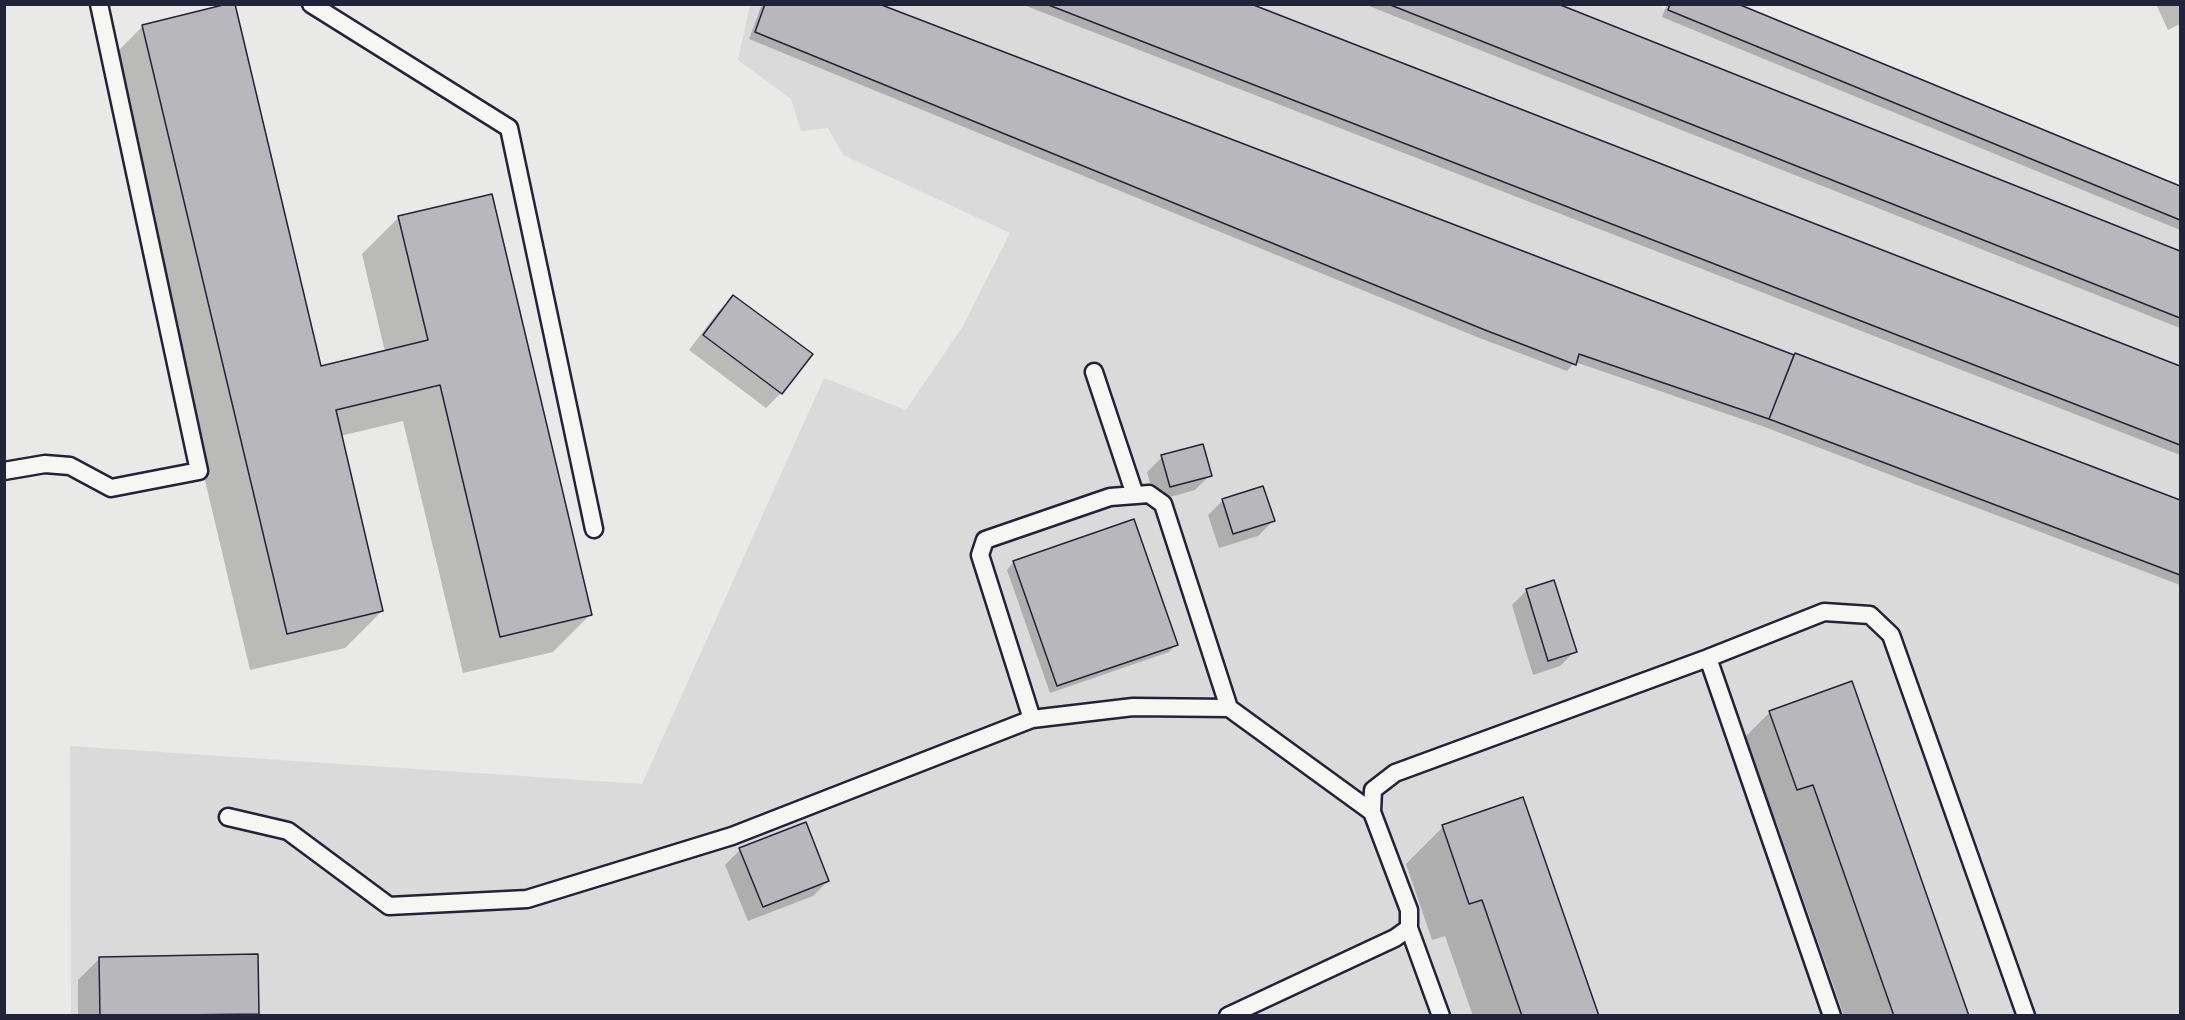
<!DOCTYPE html>
<style>
body{margin:0}
#map{position:relative;width:2185px;height:1020px;overflow:hidden;background:#e9e9e7;font-family:Pangolin,sans-serif}
canvas{display:block}
.frame{position:absolute;inset:0;border:6px solid #22223b;pointer-events:none}
</style>
<div id="map">
<canvas width="2185" height="1020"></canvas>
<div class="frame"></div>
</div>
<script>
const context = document.querySelector('canvas').getContext('2d');
context.lineJoin = 'round';
function paint(path, color) {
  context.fillStyle = color;
  context.fill(path, 'evenodd');
}
function shape(rows) {
  const path = new Path2D();
  for (const r of rows) {
    path.moveTo(r[0], r[1]);
    for (let i = 2; i < r.length; i += 2) path.lineTo(r[i], r[i + 1]);
  }
  return path;
}
function strokePath(path, color, width, dash) {
  context.strokeStyle = color;
  context.lineWidth = width;
  context.lineCap = dash ? 'butt' : 'round';
  context.setLineDash(dash || []);
  context.stroke(path);
}
paint(shape([
 [1654,4,1668,10,1670,5,1738,5,2180,186,2180,1015,71,1015,70,746,642,784,824,378,906,410,963,326,1010,233,843,155,828,128,801,131,791,99,738,60,750,5]
]), '#dadada');
paint(shape([
 [762,4,874,4,1794,356,1795,355,2180,502,2180,585,1762,426,1575,362,1567,371,1477,337,749,39],
 [1021,4,1247,4,2180,367,2180,455],
 [1364,4,1554,4,2180,253,2180,328],
 [1667,4,1734,4,2180,188,2180,230,1662,17],
 [2156,4,2180,4,2180,24,2168,30],
 [143,26,320,368,385,352,362,254,399,217,590,615,553,652,463,673,403,421,340,436,382,611,345,648,250,670,106,63],
 [733,297,781,393,766,408,689,350,718,312],
 [1162,457,1210,475,1195,490,1155,501,1147,472],
 [1223,500,1273,521,1258,536,1219,548,1208,515],
 [1014,562,1176,644,1169,652,1050,693,1007,570],
 [1527,590,1575,651,1560,666,1533,675,1512,605],
 [1770,712,1968,1016,1844,1016,1776,821,1760,826,1733,749],
 [1443,827,1597,1016,1473,1016,1445,936,1432,940,1406,864],
 [740,850,828,881,813,896,748,921,725,865],
 [100,958,257,1014,255,1016,78,1016,78,980]
]), '#0003');
const building = shape([
 [227,4,235,4,321,366,428,340,398,216,492,194,592,615,500,637,440,385,336,410,383,611,287,634,142,25,227,4],
 [765,4,879,4,1794,355,1769,419,1579,354,1576,365,1485,330,755,32,765,4],
 [1046,4,1251,4,2180,366,2180,445,1046,4],
 [1388,4,1558,4,2180,251,2180,318,1388,4],
 [1670,4,1738,4,2180,186,2180,220,1668,10,1670,4],
 [733,295,813,354,782,394,703,335,733,295],
 [1795,353,2180,500,2180,575,1769,419,1795,353],
 [1203,444,1212,476,1170,487,1161,455,1203,444],
 [1263,486,1275,521,1233,534,1222,499,1263,486],
 [1134,519,1178,645,1057,686,1013,561,1134,519],
 [1554,580,1577,652,1548,661,1526,589,1554,580],
 [1852,681,1969,1016,1894,1016,1813,785,1797,790,1769,711,1852,681],
 [1523,797,1599,1016,1522,1016,1482,900,1469,904,1442,825,1523,797],
 [806,822,829,881,763,907,739,848,806,822],
 [258,954,259,1014,100,1016,99,957,258,954]
]);
paint(building, '#b8b8bc');
strokePath(building, '#22223b', 1.5);
const lane = shape([
 [311,4,509,128,594,529],
 [1094,372,1135,495],
 [4,471,45,464,70,466,111,488,199,471,99,4],
 [1708,658,1832,1016],
 [1032,719,980,555,985,540,1110,497,1149,494,1163,504,1229,708],
 [228,817,288,831,389,906,527,899,732,836,1032,719,1133,707,1229,708,1372,812],
 [1409,928,1441,1016],
 [1228,1016,1395,938,1409,928,1409,910,1372,812,1373,790,1395,773,1708,658,1824,612,1870,615,1891,635,2026,1016]
]);
strokePath(lane, '#22223b', 21);
strokePath(lane, '#f6f6f2', 16);
</script>
